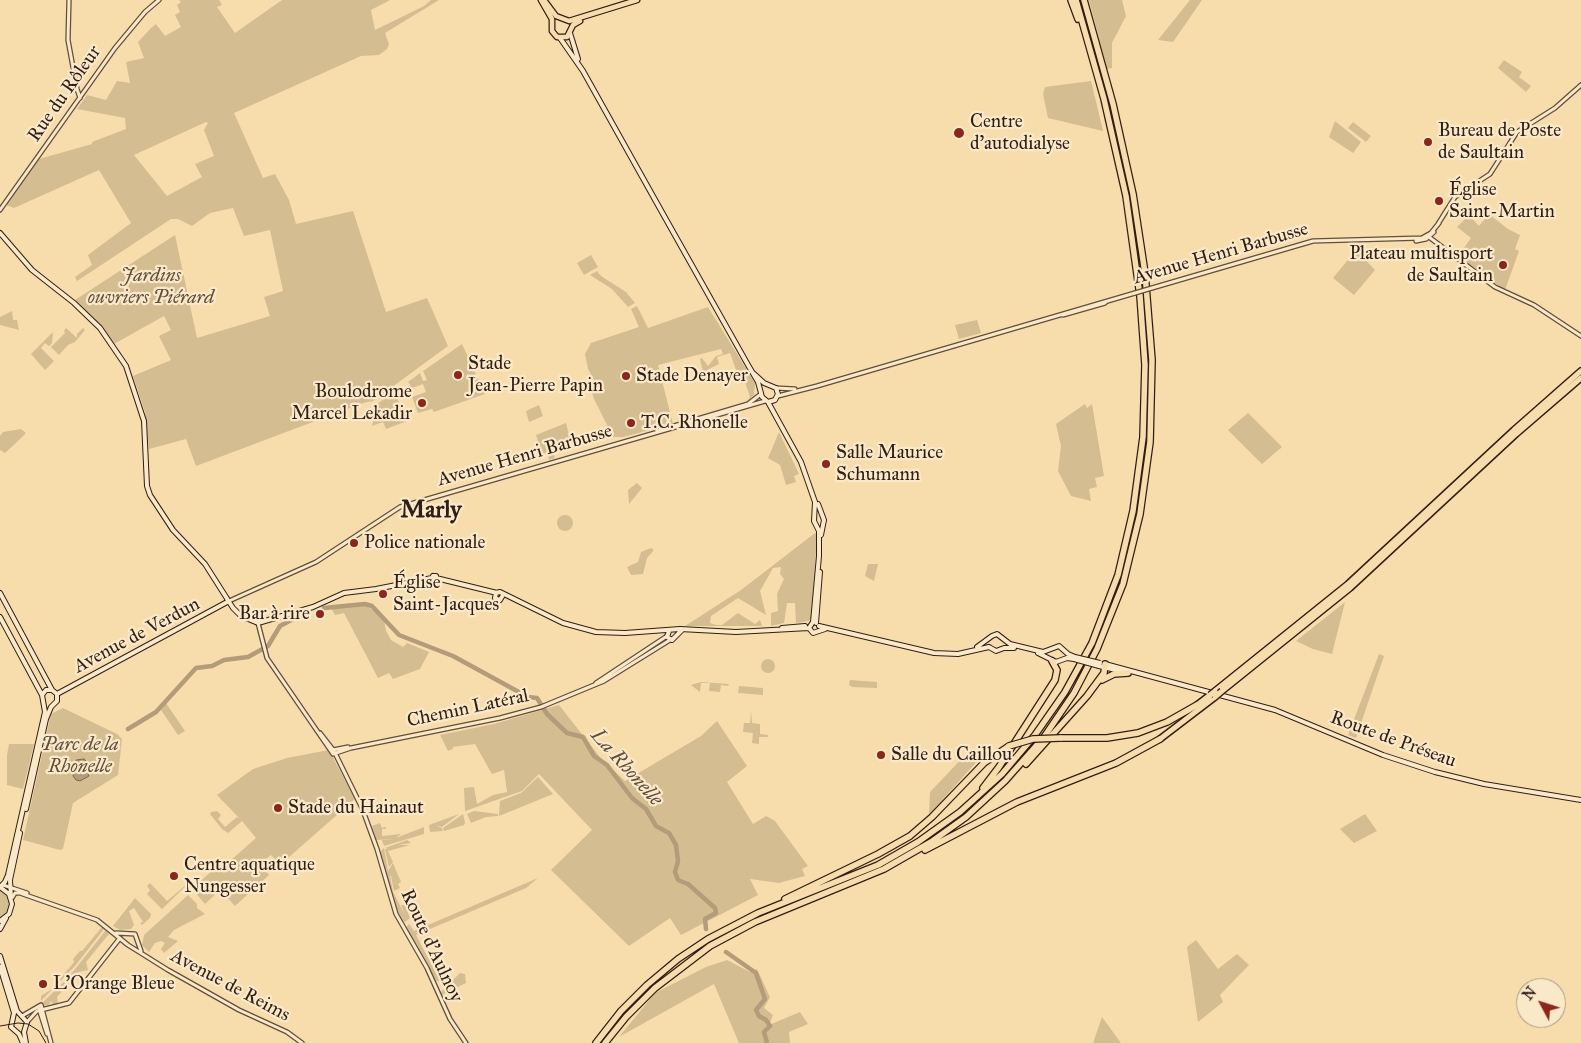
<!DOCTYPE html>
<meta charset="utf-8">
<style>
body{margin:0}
#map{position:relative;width:1581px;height:1043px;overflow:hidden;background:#f7ddac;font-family:"IM FELL Great Primer",serif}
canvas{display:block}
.north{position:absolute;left:1516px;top:978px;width:50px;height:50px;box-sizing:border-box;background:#fae9c9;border:1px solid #a99881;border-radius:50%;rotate:310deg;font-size:14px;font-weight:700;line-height:20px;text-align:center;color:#2f1e16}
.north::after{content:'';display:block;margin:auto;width:18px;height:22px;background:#8f2418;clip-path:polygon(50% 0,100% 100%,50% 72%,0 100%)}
</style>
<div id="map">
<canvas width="1581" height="1043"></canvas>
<div class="north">N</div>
</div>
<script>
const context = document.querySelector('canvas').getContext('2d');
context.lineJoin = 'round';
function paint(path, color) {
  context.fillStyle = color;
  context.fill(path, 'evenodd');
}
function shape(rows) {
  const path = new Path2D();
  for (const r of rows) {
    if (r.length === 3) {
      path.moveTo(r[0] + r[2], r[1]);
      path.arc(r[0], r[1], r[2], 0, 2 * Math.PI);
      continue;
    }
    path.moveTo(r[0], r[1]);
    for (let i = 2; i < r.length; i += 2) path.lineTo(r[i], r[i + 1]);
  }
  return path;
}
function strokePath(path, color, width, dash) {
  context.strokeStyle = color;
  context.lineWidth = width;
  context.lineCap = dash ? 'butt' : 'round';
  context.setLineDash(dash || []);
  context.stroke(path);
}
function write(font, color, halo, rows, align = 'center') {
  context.font = font + ' "IM FELL Great Primer",serif';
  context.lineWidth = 4.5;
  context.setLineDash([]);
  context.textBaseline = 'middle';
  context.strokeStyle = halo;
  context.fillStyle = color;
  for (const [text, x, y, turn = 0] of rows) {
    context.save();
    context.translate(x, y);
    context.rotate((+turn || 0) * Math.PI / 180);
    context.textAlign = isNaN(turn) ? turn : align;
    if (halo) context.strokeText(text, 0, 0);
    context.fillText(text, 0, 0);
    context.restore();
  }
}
paint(shape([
 [179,0,219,0,222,5,217,7,235,33,282,0,390,0,371,10,375,30,424,6,431,0,439,0,385,33,389,44,387,49,379,55,361,56,234,113,263,178,275,174,289,200,296,224,353,211,386,312,427,298,448,346,373,401,363,403,196,466,186,439,149,449,145,412,133,376,171,360,159,336,171,330,164,316,114,344,104,329,75,300,175,235,197,338,270,316,264,297,283,291,270,230,244,236,233,208,210,213,192,226,178,219,171,219,77,281,75,277,92,265,88,255,131,223,99,170,14,208,6,205,39,159,92,144,92,142,126,129,125,118,77,109,87,95,106,100,117,81,130,83,126,62,144,58,138,42,151,28,156,24,165,36,181,27,175,15,180,12,177,5,181,2],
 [206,122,208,123,204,130,214,156,195,164,202,177,167,196,134,155],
 [1089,0,1122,0,1126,16,1112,43,1112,68,1107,69],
 [1190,0,1202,0,1173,42,1158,40],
 [1504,60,1522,72,1519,77,1531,86,1526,92,1498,68],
 [1091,81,1103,131,1048,118,1043,94,1045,87],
 [1335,121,1361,142,1353,153,1329,137],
 [1353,122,1371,136,1366,142,1348,128],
 [1489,214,1508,229,1520,235,1515,249,1519,251,1505,290,1458,256,1471,238,1457,227,1469,215,1479,226],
 [1356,250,1375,270,1354,295,1333,278],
 [591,255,598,267,584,275,577,263],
 [597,271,601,276,626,292,635,303,628,307,612,289,590,275],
 [637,306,648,328,708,307,755,383,754,395,746,402,750,397,745,382,741,384,730,353,717,357,719,364,703,372,700,359,702,358,708,366,716,356,723,354,721,349,658,365,673,424,623,437,613,437,594,399,591,390,596,383,588,369,585,354,591,343,639,327,631,309],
 [12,311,13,320,17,320,19,330,0,325,0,317],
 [977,320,981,333,959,339,955,325],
 [66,328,77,338,77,334,83,328,85,330,75,342,68,345,59,355,51,347,65,333,64,331],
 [53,332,52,343,49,346,45,343,41,348,54,361,45,370,31,354],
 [462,344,485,394,434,412,432,409,418,413,412,397,426,392,423,384,412,388,408,382,420,373,423,381,427,380,423,371],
 [398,389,396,395,401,408,410,420,386,429,383,422,372,426,377,404],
 [1085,404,1087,408,1092,404,1104,476,1095,478,1097,487,1089,489,1091,501,1071,496,1058,471,1061,446,1056,424],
 [539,405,543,416,529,422,526,411],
 [1248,413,1282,447,1262,464,1228,430],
 [566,423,571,443,552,450,555,458,549,460,547,453,542,454,536,435],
 [21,429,26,433,18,441,5,453,0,450,0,436,3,432],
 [779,432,799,474,794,476,796,482,786,485,780,465,768,458],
 [637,483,642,488,629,504,628,490],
 [565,523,8],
 [815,533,817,534,812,616,809,621,796,623,795,603,787,603,784,623,771,626,771,613,778,611,777,594,784,579,780,574,781,567,773,568,760,591,766,615,738,598,711,616,710,623,716,625,722,625,738,613,755,624,760,620,762,626,685,626,741,590],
 [651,548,654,550,647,558,643,574,631,575,627,567,638,562,641,552],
 [868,564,878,564,874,581,865,576],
 [1345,602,1332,654,1313,649,1296,641],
 [364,605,376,611,384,620,386,631,391,640,403,647,407,643,429,652,420,669,393,679,389,673,378,678,344,613,335,615,331,608],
 [1379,654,1384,656,1356,738,1348,735],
 [768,666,7],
 [850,680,877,682,877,688,852,687,849,685],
 [701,682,729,684,728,686,721,685,720,692,709,691,710,683,701,683,700,692,691,685],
 [739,686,763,688,763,695,738,693],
 [166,703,185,731,178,735,161,710],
 [559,705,600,757,625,781,701,736,717,721,747,766,727,782,753,824,766,816,775,821,808,866,802,869,805,876,779,883,750,879,758,895,681,935,670,918,629,946,551,870,592,830,539,774,522,791,465,811,464,788,474,787,477,804,493,795,507,792,504,770,492,774,475,744,453,747,453,749,448,751,440,735,494,724],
 [63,708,117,734,122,739,118,775,73,803,63,849,60,850,23,840,51,714],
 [751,711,752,723,760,724,760,734,768,735,768,737,759,737,759,744,752,743,753,733,743,732,744,723,750,723],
 [9,744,34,744,23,789,7,785,7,755],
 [329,750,355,799,280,865,271,855,260,864,269,875,235,906,220,890,205,904,193,890,194,887,214,869,216,871,228,859,230,861,256,838,242,821,228,833,222,829,210,814,211,812,217,811,221,815,218,819,225,827,237,817,240,819,217,795,253,769,287,758],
 [968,752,979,759,929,815,930,792],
 [538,777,553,794,499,816,500,801,521,793],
 [474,811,498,814,498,816,486,817,471,823,467,814],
 [459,814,442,827,435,825,442,828,443,831,430,832,429,825],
 [463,814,465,823,464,825,444,831,443,828],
 [1365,814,1377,831,1354,843,1340,829],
 [380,823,382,828,386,827,386,829,382,829,382,836,401,834,396,838,424,827,424,834,384,846,382,840,393,839,376,840,372,826],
 [407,840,411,843,398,845,410,845,388,851,393,862,389,867,385,849,388,848,385,848],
 [384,848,388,871,393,863,401,882,398,884,400,888,394,891,391,876,390,876,393,892,405,915,401,905,405,905,410,918,405,922,402,921,394,902,380,852],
 [538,878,526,888,416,935,440,981,436,981,406,928,409,924,414,931],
 [193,879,162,909,147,894,150,890,147,886,150,883,167,901],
 [0,890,7,896,10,905,7,913,0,918],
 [188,895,197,904,197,908,205,914,174,930,168,937,178,941,164,953,161,949,165,943,161,941,155,943,149,952,142,945,144,935],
 [135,898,151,914,150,918,142,925,140,923,143,922,134,908,129,911,134,925,131,929,120,930,113,926],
 [102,927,104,929,75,966,41,1001,41,996,52,989,74,962,73,959,80,951,82,951],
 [106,930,109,934,86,962,88,970,79,972,57,997,58,1004,53,1005,51,1001,49,1005,43,1006,42,1003,68,978],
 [1196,940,1218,969,1237,954,1249,965,1220,995,1223,1002,1198,1022,1187,947],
 [727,960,750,972,757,969,770,997,764,1008,773,1015,769,1025,800,1012,808,1024,789,1032,790,1043,739,1043,714,984,619,1037,655,993,706,967],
 [460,973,465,974,466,983,442,995,441,992],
 [1102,1017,1121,1043,1093,1043]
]), '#d5bd92');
const water = shape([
 [84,759,89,764,86,769,89,776,80,781,76,780,73,776,75,764,76,760,84,759]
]);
paint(water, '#b39c79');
strokePath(water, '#7e6a51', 1);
strokePath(shape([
 [324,608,365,604,372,606,399,635,453,656,528,697,537,698,547,714,567,733,583,737,594,756,607,765,632,798,646,809,656,826,669,833,676,845,678,861,675,872,678,880,688,884,715,908,716,913,705,919,706,929],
 [128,729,156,712,196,668,212,666,224,660,248,657,268,646,280,626,297,617],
 [726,952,756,973,765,999,756,1010,759,1016,766,1020,770,1026,764,1032,767,1043]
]), '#b39c79', 4.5);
const tertiary = shape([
 [69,0,68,40,77,89,80,98],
 [0,210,115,48,145,12,159,0],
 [1438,224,1455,197,1490,174,1517,132,1555,108,1581,85],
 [1429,237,1495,287,1534,305,1581,336],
 [1416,241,1426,239,1434,232],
 [1152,288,1313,241,1422,238,1431,233,1439,223],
 [1063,315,1105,303],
 [776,388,795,389],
 [778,396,817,386,1135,293],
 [657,431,748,404,761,394],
 [229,601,316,562,400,507,765,401],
 [258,623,267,658,333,754],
 [596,683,667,636],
 [320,733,334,751,362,808,377,849,396,914,427,968,450,1019,466,1043],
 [333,750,348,747],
 [333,754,351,748,500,718,541,707,604,681,670,640],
 [3,885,27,893],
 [12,898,15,893,20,893,97,920,128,945,168,970,239,1010,287,1032,302,1043],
 [116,933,135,934,141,951],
 [39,1009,47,1034],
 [22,1016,41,1005,51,1043],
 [27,1022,37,1011,69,1003,120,938]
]);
const secondary = shape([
 [570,33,578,59],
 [560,38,583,71,663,214,748,365,758,382,762,397,768,402,775,400,778,394,776,388,764,383,753,373],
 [0,233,32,270,74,303,100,328,126,366,144,421,147,486,150,495,173,530,205,564,233,608,241,616,258,623,313,607,344,593,376,589,432,578],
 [768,402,801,462,815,502,814,521,819,531,819,556,813,622,809,628],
 [818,504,824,520,821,535],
 [433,576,436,576,436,578,432,578,433,576],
 [436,578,497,593],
 [0,593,52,690,57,694],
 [503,595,500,600,495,598,496,593,500,592,563,623,596,632,625,633,680,629,736,632,809,628],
 [0,617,42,695],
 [816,623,820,572],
 [819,626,934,653,958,654,989,647],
 [782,628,805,626],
 [809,628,813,633,825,629],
 [669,631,667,637,672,640,682,630],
 [977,647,992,636,997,634,1010,644,1043,652,1059,646,1068,654,1075,657],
 [989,647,996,651,1004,648,1014,648],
 [1038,653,1056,662,1067,658,1074,659],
 [1105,664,1275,710,1383,755,1435,772,1484,784,1581,800],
 [1099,666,1124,672],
 [57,694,229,601],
 [26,809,46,719,51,707,57,701,57,694],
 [0,887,5,882,8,875,45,712,42,695,46,690,52,690],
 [0,887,9,894,12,904,9,914,0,921],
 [11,897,10,880,20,833],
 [0,929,6,918],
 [0,956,17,1011,27,1022,24,1032,26,1043],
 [0,967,14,1013,11,1027,19,1034,23,1043]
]);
const primary = shape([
 [541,0,552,19,552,31,557,37,567,37,573,25,580,21],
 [544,0,556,16,569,21,637,0]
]);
const trunk = shape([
 [1215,691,1348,584,1514,430,1581,371],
 [1222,691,1350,588,1516,434,1581,378],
 [1197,705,1210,695],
 [1160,739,1215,697]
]);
const motorway = shape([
 [1071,0,1078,19],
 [1102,680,1114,674,1128,673],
 [1060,738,1107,738,1138,733,1167,722,1197,705],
 [1026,764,1087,696,1104,673,1105,664],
 [983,788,999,767,1055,680,1057,670,1052,661],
 [925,850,1017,802,1116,763,1160,739],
 [785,899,878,854,910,836,932,817,984,763,1009,746],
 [596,1043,621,1011,647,985,678,959,708,939,758,913,878,865,918,842,960,812,1002,774,1035,735,1065,692,1092,643,1118,575,1133,511,1143,437,1145,365,1140,296,1126,196,1104,99,1076,0],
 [605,1043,626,1017,655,988,710,946,755,922,884,869,931,842,966,817,1005,781,1044,737,1074,693,1097,649,1123,584,1140,514,1150,442,1152,360,1145,273,1133,194,1113,104,1084,0]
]);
strokePath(tertiary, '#614e3c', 5.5);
strokePath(secondary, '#2f1e16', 6);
strokePath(primary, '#2f1e16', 7);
strokePath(trunk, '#2f1e16', 8);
strokePath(motorway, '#2f1e16', 8);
strokePath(tertiary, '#fae9c9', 3);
strokePath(secondary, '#fae9c9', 4);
strokePath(primary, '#f7ddac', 4.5);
strokePath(trunk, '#f7ddac', 5);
strokePath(motorway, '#f7ddac', 5.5);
strokePath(shape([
 [0,1026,18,1023,28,1024,39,1031,46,1043]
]), '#2f1e16', 1);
const tertiaryBridge = shape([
 [1135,293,1152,288]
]);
const secondaryBridge = shape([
 [1075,657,1100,663],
 [1074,659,1099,666]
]);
const trunkBridge = shape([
 [1210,695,1215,691],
 [1215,697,1222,691]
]);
const motorwayBridge = shape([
 [1009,746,1033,739,1060,738]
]);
strokePath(tertiaryBridge, '#614e3c', 5.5, []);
strokePath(secondaryBridge, '#2f1e16', 6, []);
strokePath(trunkBridge, '#2f1e16', 8, []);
strokePath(motorwayBridge, '#2f1e16', 8, []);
strokePath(tertiaryBridge, '#fae9c9', 3);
strokePath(secondaryBridge, '#fae9c9', 4);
strokePath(trunkBridge, '#f7ddac', 5);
strokePath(motorwayBridge, '#f7ddac', 5.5);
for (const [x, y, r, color] of [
 [959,133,6,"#8f2418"],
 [1428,142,5,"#8f2418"],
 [1439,201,5,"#8f2418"],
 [1503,265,5,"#8f2418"],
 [458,375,5,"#8f2418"],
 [626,376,5,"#8f2418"],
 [422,403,5,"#8f2418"],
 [631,423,5,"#8f2418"],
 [826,464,5,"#8f2418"],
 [354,543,5,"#8f2418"],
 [383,594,5,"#8f2418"],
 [320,614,5,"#8f2418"],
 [881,755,5,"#8f2418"],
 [278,808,5,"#8f2418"],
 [174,876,5,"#8f2418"],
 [43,984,5,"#8f2418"]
]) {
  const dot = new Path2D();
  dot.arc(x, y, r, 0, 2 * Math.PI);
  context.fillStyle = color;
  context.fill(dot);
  strokePath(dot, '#fae9c9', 2);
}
write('19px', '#2f1e16', '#fae9c9', [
 ["Rue du Rôleur",65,94,-55],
 ["Avenue Henri Barbusse",1221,254,-16],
 ["Avenue Henri Barbusse",525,456,-16],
 ["Avenue de Verdun",137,636,-28],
 ["Chemin Latéral",468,709,-12],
 ["Route de Préseau",1393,740,20],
 ["Route d'Aulnoy",431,946,65],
 ["Avenue de Reims",230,986,28]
]);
write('19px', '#2f1e16', '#fae9c9', [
 ["Centre",970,122],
 ["d'autodialyse",970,144],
 ["Bureau de Poste",1438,131],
 ["de Saultain",1438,153],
 ["Église",1449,190],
 ["Saint-Martin",1449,212],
 ["Plateau multisport",1493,254,"right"],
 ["de Saultain",1493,276,"right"],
 ["Stade",468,364],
 ["Jean-Pierre Papin",468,386],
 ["Stade Denayer",636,376],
 ["Boulodrome",412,392,"right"],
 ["Marcel Lekadir",412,414,"right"],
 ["T.C. Rhonelle",641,423],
 ["Salle Maurice",836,453],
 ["Schumann",836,475],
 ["Police nationale",364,543],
 ["Église",393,583],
 ["Saint-Jacques",393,605],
 ["Bar à rire",310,614,"right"],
 ["Salle du Caillou",891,755],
 ["Stade du Hainaut",288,808],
 ["Centre aquatique",184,865],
 ["Nungesser",184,887],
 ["L'Orange Bleue",53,984]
], 'left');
write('italic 19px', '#614e3b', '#fae9c9', [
 ["Jardins",151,276],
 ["ouvriers Piérard",151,298],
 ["Parc de la",80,745],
 ["Rhonelle",80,767]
]);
write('italic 20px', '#5d4a39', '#fae9c9', [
 ["La Rhonelle",626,768,48]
]);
write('bold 24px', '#2f1e16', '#fae9c9', [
 ["Marly",431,511]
]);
</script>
